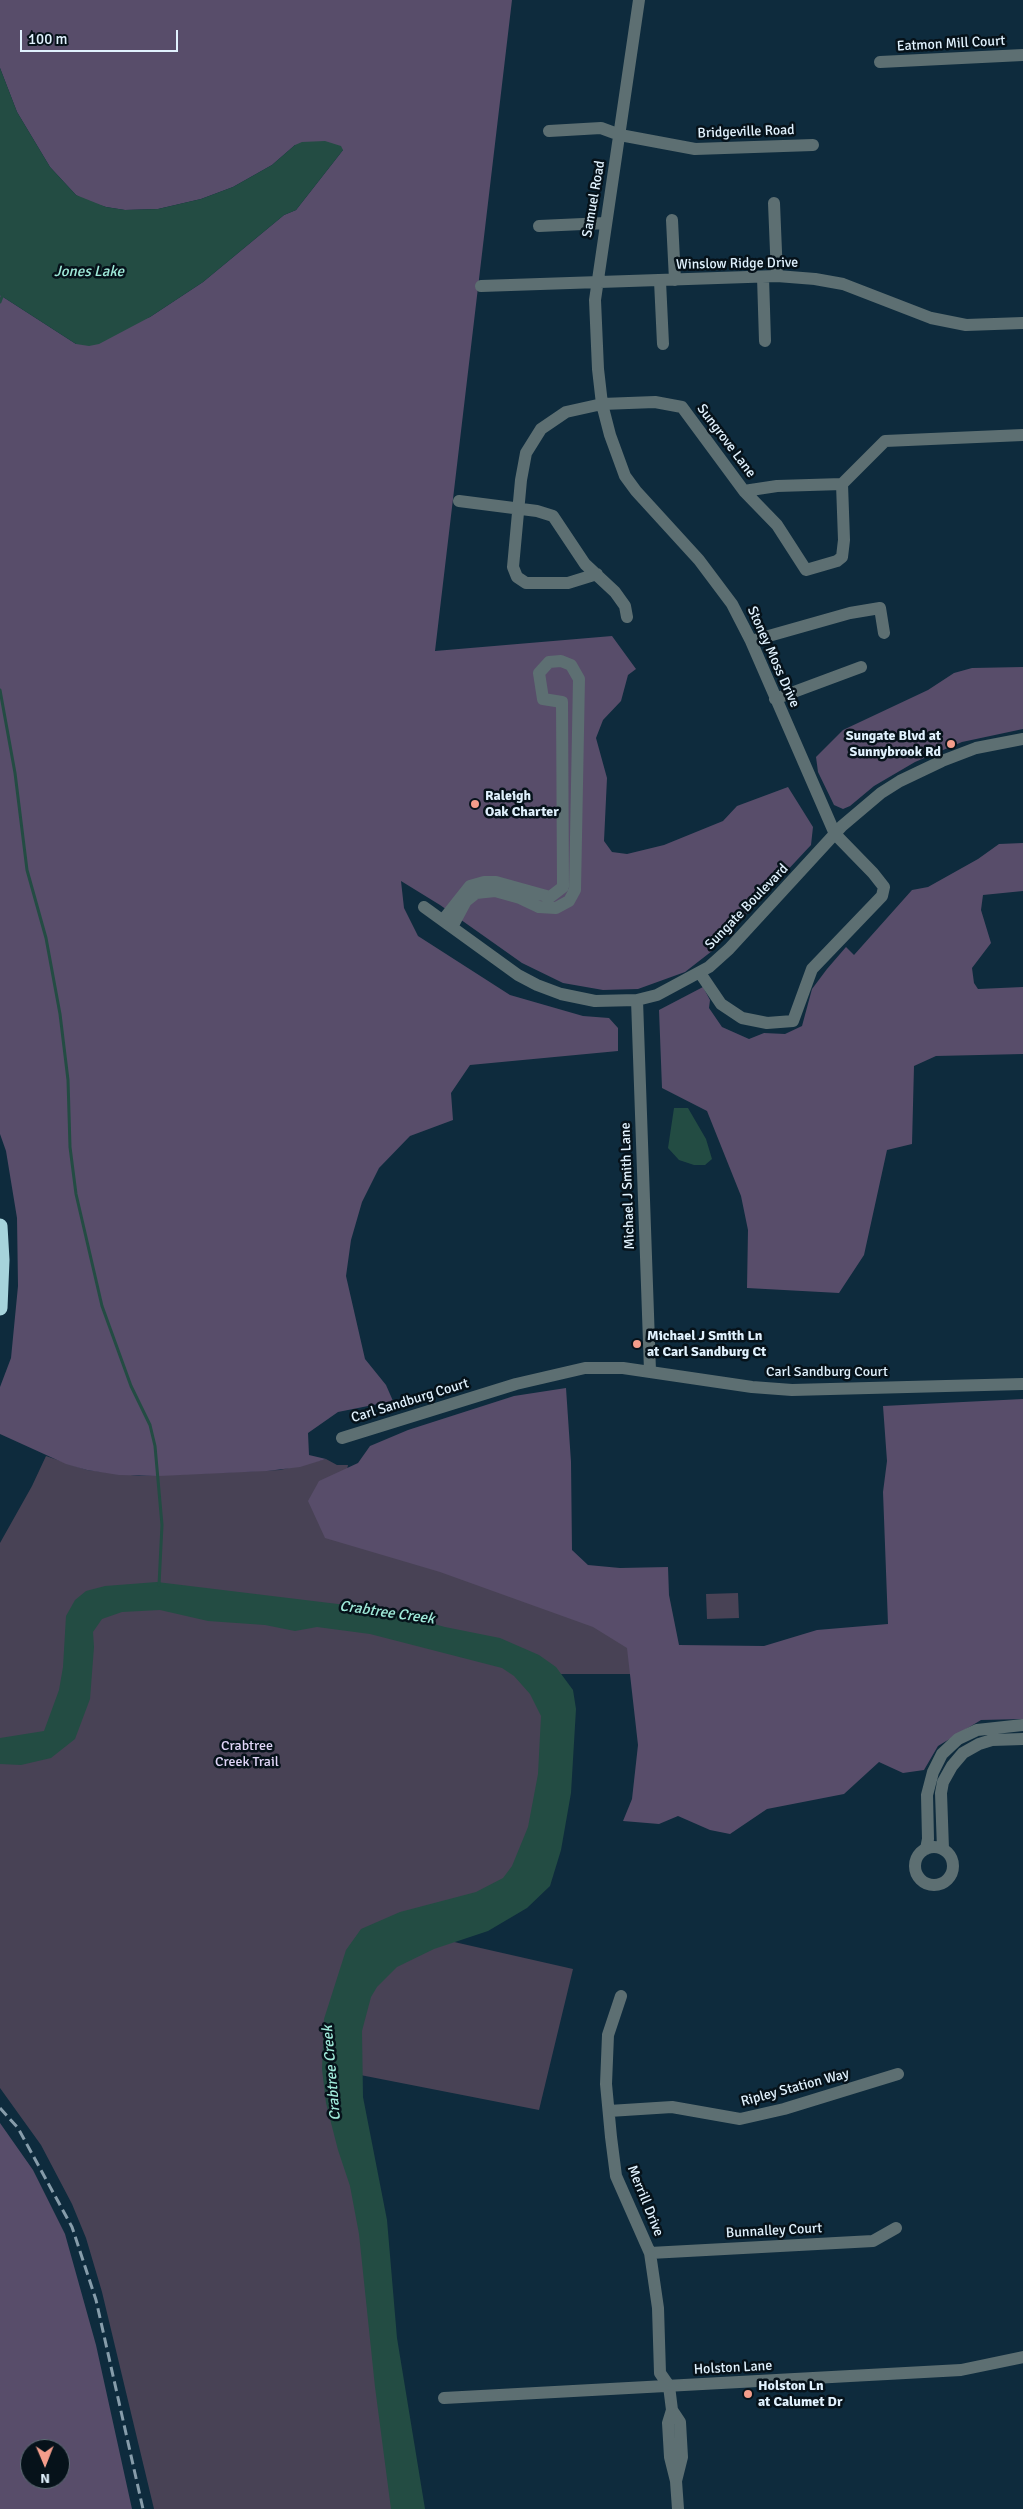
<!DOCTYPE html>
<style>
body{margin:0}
#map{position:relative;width:1023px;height:2509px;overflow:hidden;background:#0e2b3d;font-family:Signika,sans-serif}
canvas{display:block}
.north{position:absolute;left:20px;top:2439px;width:50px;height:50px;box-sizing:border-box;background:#06121a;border:1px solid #5e6c75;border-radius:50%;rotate:179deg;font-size:14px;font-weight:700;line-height:20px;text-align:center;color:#e1f2fe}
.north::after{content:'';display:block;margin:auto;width:18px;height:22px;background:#f49d8b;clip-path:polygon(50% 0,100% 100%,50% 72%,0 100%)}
.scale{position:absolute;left:20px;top:30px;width:158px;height:22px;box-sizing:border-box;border:2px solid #e1f2fe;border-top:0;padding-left:6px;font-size:15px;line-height:18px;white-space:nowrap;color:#e1f2fe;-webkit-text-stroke:4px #06121a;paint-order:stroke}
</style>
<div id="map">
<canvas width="1023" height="2509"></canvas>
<div class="north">N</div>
<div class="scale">100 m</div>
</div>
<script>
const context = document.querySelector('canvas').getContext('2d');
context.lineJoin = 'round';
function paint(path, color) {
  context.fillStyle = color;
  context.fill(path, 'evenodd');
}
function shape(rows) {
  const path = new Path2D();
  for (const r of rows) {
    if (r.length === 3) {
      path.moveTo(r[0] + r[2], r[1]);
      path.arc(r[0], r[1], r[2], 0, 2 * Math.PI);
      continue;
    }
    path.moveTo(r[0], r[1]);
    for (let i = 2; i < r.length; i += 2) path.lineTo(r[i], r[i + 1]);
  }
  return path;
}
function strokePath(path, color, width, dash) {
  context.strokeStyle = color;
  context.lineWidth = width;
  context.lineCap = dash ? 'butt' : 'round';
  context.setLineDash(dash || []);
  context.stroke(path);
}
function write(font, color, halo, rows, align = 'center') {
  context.font = font + ' Signika,sans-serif';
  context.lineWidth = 5;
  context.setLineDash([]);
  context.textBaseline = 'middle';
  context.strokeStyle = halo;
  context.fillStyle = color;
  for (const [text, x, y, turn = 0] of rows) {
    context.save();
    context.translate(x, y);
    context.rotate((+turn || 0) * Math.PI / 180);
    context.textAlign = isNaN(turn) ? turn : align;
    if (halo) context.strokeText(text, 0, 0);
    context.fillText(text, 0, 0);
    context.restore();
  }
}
paint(shape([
 [46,1456,87,1470,139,1476,280,1470,326,1459,337,1465,348,1465,336,1523,627,1623,644,1674,553,1674,552,1861,419,1934,573,1969,539,2110,345,2072,411,2509,154,2509,102,2292,86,2238,72,2204,41,2145,0,2088,0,1543,32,1486],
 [738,1593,739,1618,707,1619,706,1594]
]), '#484255');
paint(shape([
 [0,0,512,0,435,651,612,636,636,669,628,675,621,701,603,720,596,738,607,778,604,841,612,852,627,854,664,845,723,821,737,806,788,787,813,827,811,845,712,951,685,972,638,989,603,990,563,983,522,963,440,905,401,881,404,908,418,936,510,995,583,1016,609,1018,618,1028,618,1051,470,1065,451,1093,453,1120,410,1136,379,1168,362,1202,351,1240,346,1276,365,1359,386,1385,393,1401,338,1412,308,1433,309,1455,326,1459,300,1467,267,1471,159,1476,119,1475,87,1470,66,1464,0,1434,0,1387,11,1358,18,1286,17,1218,6,1151,0,1134,0,295,76,344,150,317,203,282,284,215,296,210,343,150,295,145,272,165,233,187,201,199,158,209,125,210,106,207,86,201,76,195,50,167,17,112,0,68],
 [1023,667,1023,729,962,742,915,762,874,786,850,806,843,809,834,805,818,772,816,757,843,730,928,690,954,673,972,668],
 [1023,843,1023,891,983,895,981,910,991,943,972,968,974,983,978,989,1023,987,1023,1054,936,1056,914,1066,912,1144,887,1150,864,1255,839,1293,747,1288,748,1230,741,1196,707,1111,662,1088,659,1010,703,987,710,1000,709,1008,722,1027,749,1039,764,1033,785,1034,802,1026,812,989,827,969,846,947,854,955,912,890,928,887,978,859,999,844],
 [566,1388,571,1462,572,1550,588,1565,620,1568,668,1567,669,1595,679,1645,764,1646,817,1630,888,1624,883,1492,887,1461,883,1406,1023,1399,1023,1719,981,1720,938,1746,924,1770,903,1773,879,1762,844,1794,767,1809,730,1834,710,1830,678,1816,659,1824,623,1821,632,1799,638,1745,627,1648,593,1627,440,1572,325,1538,308,1501,319,1481,358,1463,370,1446,408,1430,514,1396],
 [0,2123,33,2170,65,2234,96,2345,132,2509,0,2509],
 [30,2449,60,2449,60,2479,30,2479]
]), '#584d6a');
paint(shape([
 [0,68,17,112,50,167,76,195,106,207,125,210,158,209,201,199,233,187,272,165,295,145,302,142,325,141,341,146,343,150,296,210,284,215,203,282,150,317,99,344,89,346,76,344,0,295],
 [674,1108,688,1108,706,1139,712,1159,705,1165,694,1165,679,1160,668,1148],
 [157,1582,379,1609,445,1627,500,1638,539,1655,556,1667,573,1690,576,1709,571,1793,561,1850,550,1886,527,1908,488,1931,434,1949,397,1967,377,1987,371,1997,362,2031,363,2097,387,2220,397,2338,425,2509,391,2509,375,2387,359,2234,350,2186,338,2150,326,2103,322,2069,324,2019,346,1950,361,1929,400,1912,476,1892,503,1878,512,1866,528,1827,538,1774,541,1716,530,1694,514,1676,502,1668,370,1634,317,1627,295,1631,265,1625,208,1621,160,1610,122,1612,102,1619,93,1632,94,1647,90,1699,75,1739,51,1758,21,1765,0,1764,0,1738,44,1731,59,1690,63,1667,66,1616,75,1600,86,1591,105,1586]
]), '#234c43');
strokePath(shape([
 [0,302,3,294],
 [0,690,15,773,27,870,46,938,60,1014,68,1080,70,1147,76,1194,102,1306,131,1386,150,1425,155,1446,162,1525,159,1585]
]), '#234c43', 3);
strokePath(shape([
 [639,0,595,300,598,369,602,404,610,435,625,476,636,491,699,560,732,604,751,641,835,834,873,873,884,887,882,896,812,969,793,1021,767,1023,742,1018,721,1004,700,973],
 [880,62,1023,55],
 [549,131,601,128,620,135,695,149,813,145],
 [774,203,777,276],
 [672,220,675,280],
 [539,226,605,223],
 [763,277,765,341],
 [660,281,663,344],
 [481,286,777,276,815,279,843,284,931,318,966,325,1023,323],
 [744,491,777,525,806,570,837,561,842,557,844,540,842,484],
 [459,501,537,511,553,516,585,564,615,592,625,606,627,617],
 [597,574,568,583,526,583,517,577,513,567,521,480,526,453,541,429,566,412,602,404,655,402,682,407,744,491,777,486,842,484,885,441,1023,435],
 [751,641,850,613,880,608,884,633],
 [775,699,861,667],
 [424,907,518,975,537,985,561,994,595,1001,637,1000,657,995,709,967,729,949,842,826,881,793,900,781,942,761,976,748,1023,739],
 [443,920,470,886,484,882,496,882,550,897,563,887,562,702,543,699,539,673,549,662,561,661,571,665,579,679,575,890,569,901,556,908,539,907,520,898,495,891,476,893,466,901,452,927],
 [637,1000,650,1371],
 [342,1438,516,1384,585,1368,623,1368,752,1387,792,1390,1023,1384],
 [934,1866,19],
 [926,1849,928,1839,927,1795,933,1772,942,1754,958,1739,977,1730,1023,1725],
 [943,1849,941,1793,943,1782,952,1766,963,1753,979,1744,992,1740,1023,1739],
 [621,1996,608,2035,606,2084,611,2137,616,2176,650,2253,658,2308,660,2373,669,2386,672,2410,680,2422,682,2457,676,2481],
 [609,2111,672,2107,740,2119,784,2109,898,2074],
 [650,2253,873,2241,896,2228],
 [444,2398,961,2370,1023,2357],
 [672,2410,668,2423,670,2457,676,2481,678,2509]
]), '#5d6f72', 12);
strokePath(shape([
 [0,1226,2,1260,0,1308]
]), '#a6d3db', 15);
strokePath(shape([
 [0,2108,18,2128,72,2227,96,2300,143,2509]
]), '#869caa', 3, [10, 5]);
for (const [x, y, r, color] of [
 [951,744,5,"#f49d8b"],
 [475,804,5,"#f49d8b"],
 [637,1344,5,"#f49d8b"],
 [748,2394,5,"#f49d8b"]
]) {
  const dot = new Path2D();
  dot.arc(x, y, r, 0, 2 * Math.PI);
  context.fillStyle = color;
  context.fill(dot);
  strokePath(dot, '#06121a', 2);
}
write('14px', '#e1f2fe', '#06121a', [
 ["Eatmon Mill Court",951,44,-3],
 ["Bridgeville Road",746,132,-2],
 ["Samuel Road",594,199,-80],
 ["Winslow Ridge Drive",737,264,-1],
 ["Sungrove Lane",726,441,53],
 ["Stoney Moss Drive",773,657,66],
 ["Sungate Boulevard",747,907,-46],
 ["Michael J Smith Lane",628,1186,-92],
 ["Carl Sandburg Court",827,1372],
 ["Carl Sandburg Court",410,1401,-17],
 ["Ripley Station Way",795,2088,-15],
 ["Merrill Drive",645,2201,68],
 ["Bunnalley Court",774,2231,-3],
 ["Holston Lane",733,2368,-3]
]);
write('bold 14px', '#e1f2fe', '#06121a', [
 ["Sungate Blvd at",941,736,"right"],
 ["Sunnybrook Rd",941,752,"right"],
 ["Raleigh",485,796],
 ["Oak Charter",485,812],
 ["Michael J Smith Ln",647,1336],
 ["at Carl Sandburg Ct",647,1352],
 ["Holston Ln",758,2386],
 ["at Calumet Dr",758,2402]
], 'left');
write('14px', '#e1d6f8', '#06121a', [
 ["Crabtree",247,1746],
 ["Creek Trail",247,1762]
]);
write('italic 15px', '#a0ebda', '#06121a', [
 ["Jones Lake",89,272],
 ["Crabtree Creek",387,1613,8],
 ["Crabtree Creek",332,2073,-95]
]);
</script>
